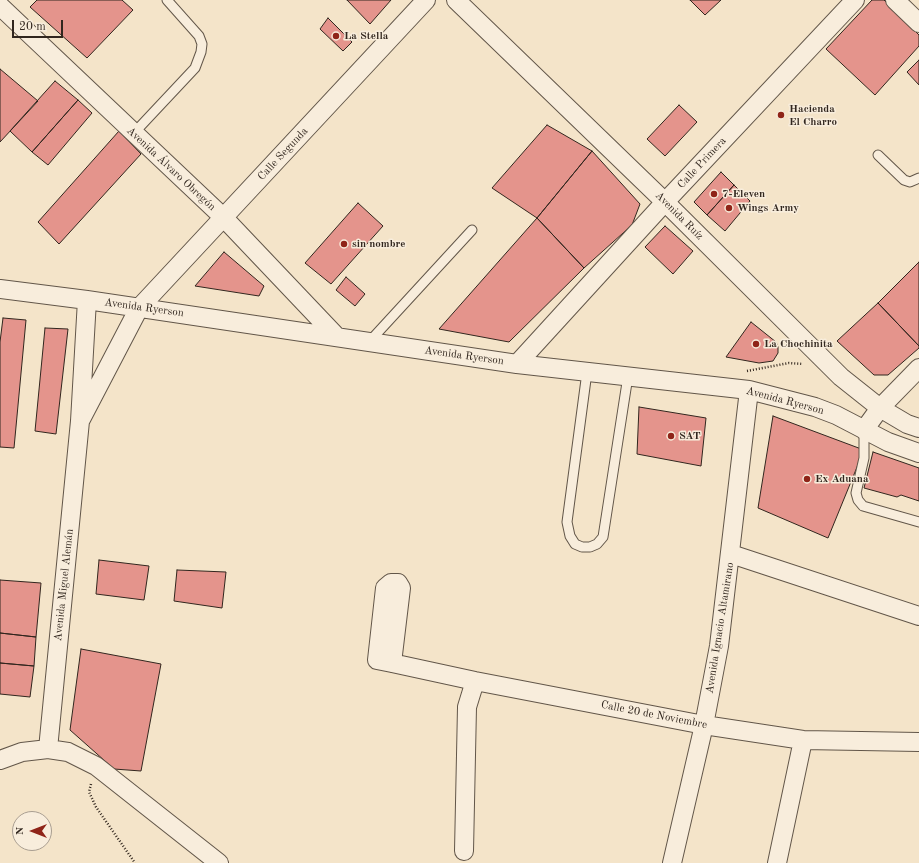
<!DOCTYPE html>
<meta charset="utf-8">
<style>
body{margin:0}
#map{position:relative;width:919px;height:863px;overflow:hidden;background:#f4e4c9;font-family:"Old Standard TT",serif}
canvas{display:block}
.north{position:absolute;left:12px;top:811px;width:40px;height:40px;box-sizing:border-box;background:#f8eddc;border:1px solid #a89d90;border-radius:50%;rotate:270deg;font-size:11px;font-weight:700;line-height:16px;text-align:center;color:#31261e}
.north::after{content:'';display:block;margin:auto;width:14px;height:18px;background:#8f2418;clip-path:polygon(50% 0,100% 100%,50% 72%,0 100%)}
.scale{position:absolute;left:12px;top:20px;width:51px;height:18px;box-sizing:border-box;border:2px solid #31261e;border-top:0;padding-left:5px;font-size:12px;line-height:14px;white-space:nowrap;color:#31261e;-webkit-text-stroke:3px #f8eddc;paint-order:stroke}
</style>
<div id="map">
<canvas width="919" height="863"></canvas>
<div class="north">N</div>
<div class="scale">20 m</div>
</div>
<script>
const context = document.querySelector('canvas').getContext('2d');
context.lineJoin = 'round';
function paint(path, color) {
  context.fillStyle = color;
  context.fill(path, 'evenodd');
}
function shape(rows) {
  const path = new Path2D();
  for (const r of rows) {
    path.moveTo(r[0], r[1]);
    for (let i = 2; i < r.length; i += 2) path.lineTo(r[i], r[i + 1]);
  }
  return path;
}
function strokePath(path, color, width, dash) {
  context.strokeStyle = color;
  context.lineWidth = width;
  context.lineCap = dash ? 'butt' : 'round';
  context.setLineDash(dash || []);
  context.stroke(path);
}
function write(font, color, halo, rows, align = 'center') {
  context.font = font + ' "Old Standard TT",serif';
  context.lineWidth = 3;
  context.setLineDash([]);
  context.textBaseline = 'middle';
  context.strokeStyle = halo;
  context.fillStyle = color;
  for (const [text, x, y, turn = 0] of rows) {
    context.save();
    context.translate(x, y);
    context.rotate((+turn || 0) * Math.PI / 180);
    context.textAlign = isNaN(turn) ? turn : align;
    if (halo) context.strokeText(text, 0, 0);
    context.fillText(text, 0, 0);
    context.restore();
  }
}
const building = shape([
 [37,0,122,0,133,10,87,58,30,7,37,0],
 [347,0,391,0,370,24,347,0],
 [690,0,721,0,705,15,690,0],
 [872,0,884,0,919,35,919,46,875,95,826,49,872,0],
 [328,18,352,42,343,51,320,29,328,18],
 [919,60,919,85,907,72,919,60],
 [0,69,38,101,0,142,0,69],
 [55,81,78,100,32,152,10,131,55,81],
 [78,100,92,113,48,165,32,152,78,100],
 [679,105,697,122,665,156,647,139,679,105],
 [547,125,592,151,537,218,492,188,547,125],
 [119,131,141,154,59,244,38,222,119,131],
 [592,151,640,204,632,225,584,268,537,218,592,151],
 [721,172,734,185,707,215,694,202,721,172],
 [734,185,750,201,725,231,707,215,734,185],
 [358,203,383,226,331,284,305,263,358,203],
 [537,218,584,268,509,342,439,329,537,218],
 [665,226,693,251,673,274,645,247,665,226],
 [224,252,264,286,259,296,195,286,224,252],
 [919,262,919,346,878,303,919,262],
 [346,277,365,294,355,306,336,290,346,277],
 [878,303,919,346,919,348,888,375,874,375,837,341,878,303],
 [3,318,26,320,14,448,0,447,0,342,3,318],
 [751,322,776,342,778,347,778,353,773,361,759,363,726,357,751,322],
 [45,328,68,329,56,434,35,431,45,328],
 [639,407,706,418,701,466,637,454,639,407],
 [773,416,864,450,828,538,758,508,773,416],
 [873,452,919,468,919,501,901,495,897,497,864,488,873,452],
 [99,560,149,566,144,600,96,594,99,560],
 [177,570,226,572,222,608,174,601,177,570],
 [0,580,41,583,36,637,0,633,0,580],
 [0,633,36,637,34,666,0,663,0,633],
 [81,649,161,664,141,771,114,769,70,730,81,649],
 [0,663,34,666,30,697,0,694,0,663]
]);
paint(building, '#e4948c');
strokePath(building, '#31261e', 1);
const service = shape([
 [134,133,195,68,201,52,202,44,199,36,167,0],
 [878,155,904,180,910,182,919,178],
 [369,342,472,230],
 [587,372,567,522,570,536,575,544,582,547,590,547,597,544,603,537,628,376],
 [864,430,864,458,856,493,858,500,863,506,919,522]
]);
const minor = shape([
 [456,0,665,202,841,377,880,408,907,424,919,428],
 [895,0,919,23],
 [0,6,224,218,337,337],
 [0,289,87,300,517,364,749,390,815,407,836,415,888,442,919,453],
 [517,364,665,202,855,0],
 [80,421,139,308,426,0],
 [864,430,880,408,919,368],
 [731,554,919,616],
 [392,663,401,588,398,583,391,583,385,588,377,660,392,663,475,681,704,725,803,740,919,742],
 [48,749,80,421,87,300],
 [0,760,22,752,48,749,68,752,96,766,219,863],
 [464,851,467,707,475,681],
 [672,863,704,725,719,646,749,390],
 [777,863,803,740]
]);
strokePath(service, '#625649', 11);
strokePath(minor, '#625649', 20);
strokePath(shape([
 [747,371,789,363,803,364],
 [91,784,89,792,96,807,135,863]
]), '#31261e', 2.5, [1, 2]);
strokePath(service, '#f8eddc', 9);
strokePath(minor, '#f8eddc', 18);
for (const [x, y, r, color] of [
 [336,36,4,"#8f2418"],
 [781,115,4,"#8f2418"],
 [714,194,4,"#8f2418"],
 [729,208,4,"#8f2418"],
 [344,244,4,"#8f2418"],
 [756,344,4,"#8f2418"],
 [671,436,4,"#8f2418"],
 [807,479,4,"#8f2418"]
]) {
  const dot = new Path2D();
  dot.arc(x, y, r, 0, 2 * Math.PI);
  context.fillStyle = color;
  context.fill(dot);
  strokePath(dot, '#f8eddc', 1.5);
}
write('bold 11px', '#31261e', '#f8eddc', [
 ["La Stella",344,36],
 ["Hacienda",789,109],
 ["El Charro",789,122],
 ["7-Eleven",722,194],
 ["Wings Army",737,208],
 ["sin nombre",352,244],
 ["La Chochinita",764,344],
 ["SAT",679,436],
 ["Ex Aduana",815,479]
], 'left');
write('11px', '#31261e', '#f8eddc', [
 ["Calle Segunda",283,154,-47],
 ["Calle Primera",702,163,-47],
 ["Avenida Álvaro Obregón",171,169,43],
 ["Avenida Ruíz",679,216,45],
 ["Avenida Ryerson",144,308,8],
 ["Avenida Ryerson",464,356,8],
 ["Avenida Ryerson",785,401,15],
 ["Avenida Miguel Alemán",64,585,-84],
 ["Avenida Ignacio Altamirano",720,628,-81],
 ["Calle 20 de Noviembre",654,715,11]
]);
</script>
